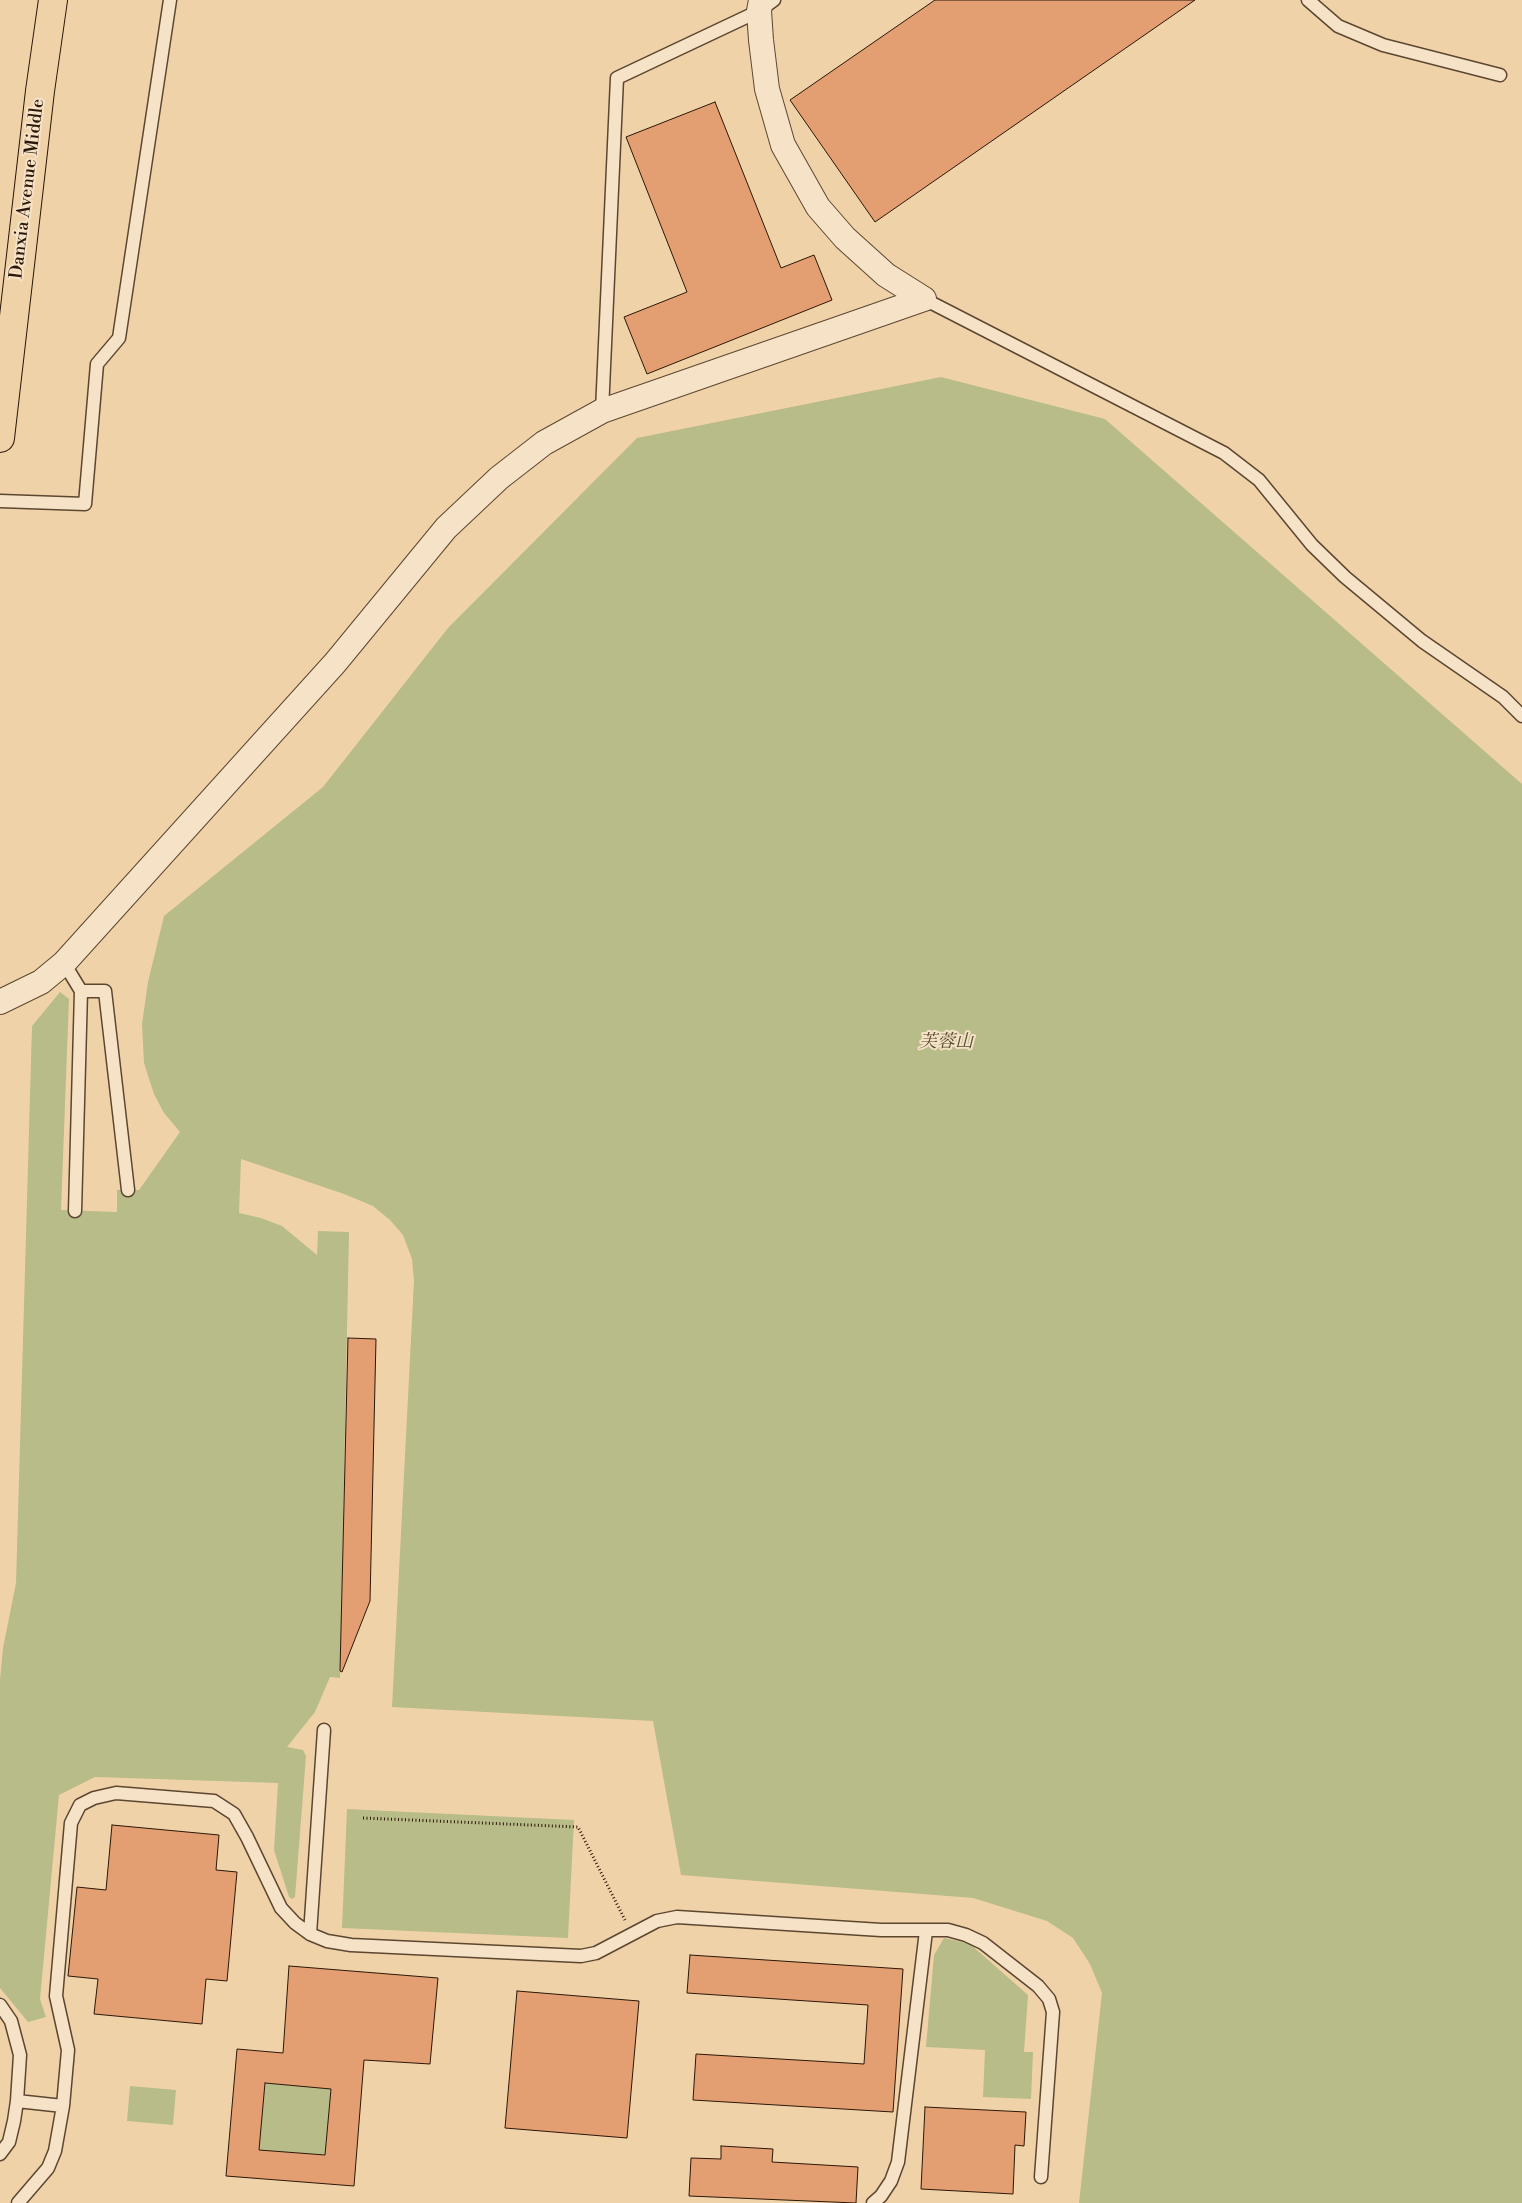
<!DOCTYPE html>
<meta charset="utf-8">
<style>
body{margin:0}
canvas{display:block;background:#f0d2a9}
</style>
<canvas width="1522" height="2203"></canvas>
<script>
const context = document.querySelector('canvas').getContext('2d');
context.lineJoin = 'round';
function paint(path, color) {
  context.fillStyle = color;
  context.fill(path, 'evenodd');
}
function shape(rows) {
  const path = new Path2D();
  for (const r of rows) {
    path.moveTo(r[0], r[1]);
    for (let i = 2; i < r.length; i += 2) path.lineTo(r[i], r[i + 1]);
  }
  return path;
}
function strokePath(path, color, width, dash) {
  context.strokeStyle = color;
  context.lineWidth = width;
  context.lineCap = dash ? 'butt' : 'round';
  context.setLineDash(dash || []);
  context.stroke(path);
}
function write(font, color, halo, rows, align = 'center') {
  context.font = font + ' "Libre Bodoni","Noto Serif SC",serif';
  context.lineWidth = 4;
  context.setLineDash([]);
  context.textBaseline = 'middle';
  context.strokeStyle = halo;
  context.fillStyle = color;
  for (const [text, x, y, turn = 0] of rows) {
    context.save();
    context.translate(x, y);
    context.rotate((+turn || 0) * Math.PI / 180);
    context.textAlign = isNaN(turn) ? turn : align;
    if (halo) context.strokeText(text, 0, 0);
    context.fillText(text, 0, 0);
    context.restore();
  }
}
paint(shape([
 [941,377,1105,419,1522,784,1522,2203,1079,2203,1102,1993,1090,1964,1073,1938,1047,1921,973,1898,681,1875,653,1721,392,1707,414,1281,412,1259,403,1235,390,1220,373,1206,344,1194,241,1159,239,1213,261,1218,282,1226,317,1255,318,1231,349,1232,340,1678,330,1677,315,1712,287,1747,303,1750,306,1756,295,1897,292,1899,289,1897,274,1850,278,1783,95,1777,59,1795,40,1999,46,2017,28,2022,0,1988,0,1680,3,1648,16,1583,32,1026,60,992,69,999,61,1210,117,1212,117,1190,139,1190,180,1132,164,1113,154,1094,144,1063,142,1024,148,982,164,916,323,787,448,628,637,438],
 [347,1809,574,1820,568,1938,342,1928],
 [944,1938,970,1944,1028,1995,1024,2052,1033,2052,1031,2099,983,2097,985,2050,926,2047,934,1955],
 [265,2083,331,2089,325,2155,259,2150],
 [130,2086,176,2090,173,2125,127,2121]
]), '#b8bc89');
const building = shape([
 [935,0,1195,0,875,222,790,100,935,0],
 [715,102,781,268,814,255,832,300,647,374,624,317,687,292,626,137,715,102],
 [348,1338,376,1339,370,1601,342,1672,340,1671,348,1338],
 [112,1825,219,1835,216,1870,237,1872,227,1981,206,1979,202,2024,94,2014,98,1979,68,1976,77,1887,106,1890,112,1825],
 [690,1955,903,1969,893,2112,693,2100,696,2054,864,2064,868,2005,687,1993,690,1955],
 [289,1966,438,1978,430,2064,364,2060,354,2186,226,2176,237,2049,283,2053,289,1966],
 [265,2083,331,2089,325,2155,259,2150,265,2083],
 [517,1991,639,2001,627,2138,505,2128,517,1991],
 [925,2107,1026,2112,1024,2146,1015,2145,1013,2194,921,2189,925,2107],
 [721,2146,773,2149,772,2162,858,2167,856,2203,689,2196,691,2158,721,2159,721,2146]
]);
paint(building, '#e39f71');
strokePath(building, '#2b1708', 1);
const lane = shape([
 [1308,0,1338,26,1383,45,1500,75],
 [924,299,1224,453,1259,480,1312,545,1345,577,1422,641,1503,697,1522,716],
 [602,411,617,78,759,11,774,0],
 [0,501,85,504,97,364,119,338,170,0],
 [64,963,81,991,75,1211],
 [81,991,105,991,128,1190],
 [310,1934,324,1730],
 [0,2005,11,2021,20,2055,17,2101,14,2121,9,2142,0,2154],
 [17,2101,63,2106],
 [18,2203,48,2168,55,2151,63,2106,68,2050,56,1996,71,1823,80,1805,94,1798,116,1793,214,1801,234,1814,247,1837,281,1908,295,1923,310,1934,327,1941,351,1945,581,1956,596,1953,657,1921,677,1917,881,1930,948,1930,966,1935,983,1943,1038,1986,1049,1999,1053,2012,1041,2177],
 [873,2203,881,2196,891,2181,898,2162,926,1931]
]);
const street = shape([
 [761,0,759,11,761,40,767,89,783,145,818,207,845,238,886,275,924,299],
 [0,1002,41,982,64,963,335,663,446,528,499,478,544,443,602,411,924,299]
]);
const primary = shape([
 [0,438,40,91,53,0]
]);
strokePath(lane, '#5c4630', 15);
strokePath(street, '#5c4630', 26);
strokePath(primary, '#2b1708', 30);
strokePath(shape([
 [363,1818,578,1827,625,1920]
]), '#2b1708', 3, [1, 2.5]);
strokePath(lane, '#f5e2c7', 12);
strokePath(street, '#f5e2c7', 24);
strokePath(primary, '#f0d2a9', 28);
write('18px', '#2b1708', '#f5e2c7', [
 ["Danxia Avenue Middle",28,189,-83]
]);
write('italic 18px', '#55492f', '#f5e2c7', [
 ["芙蓉山",946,1043]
]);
</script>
